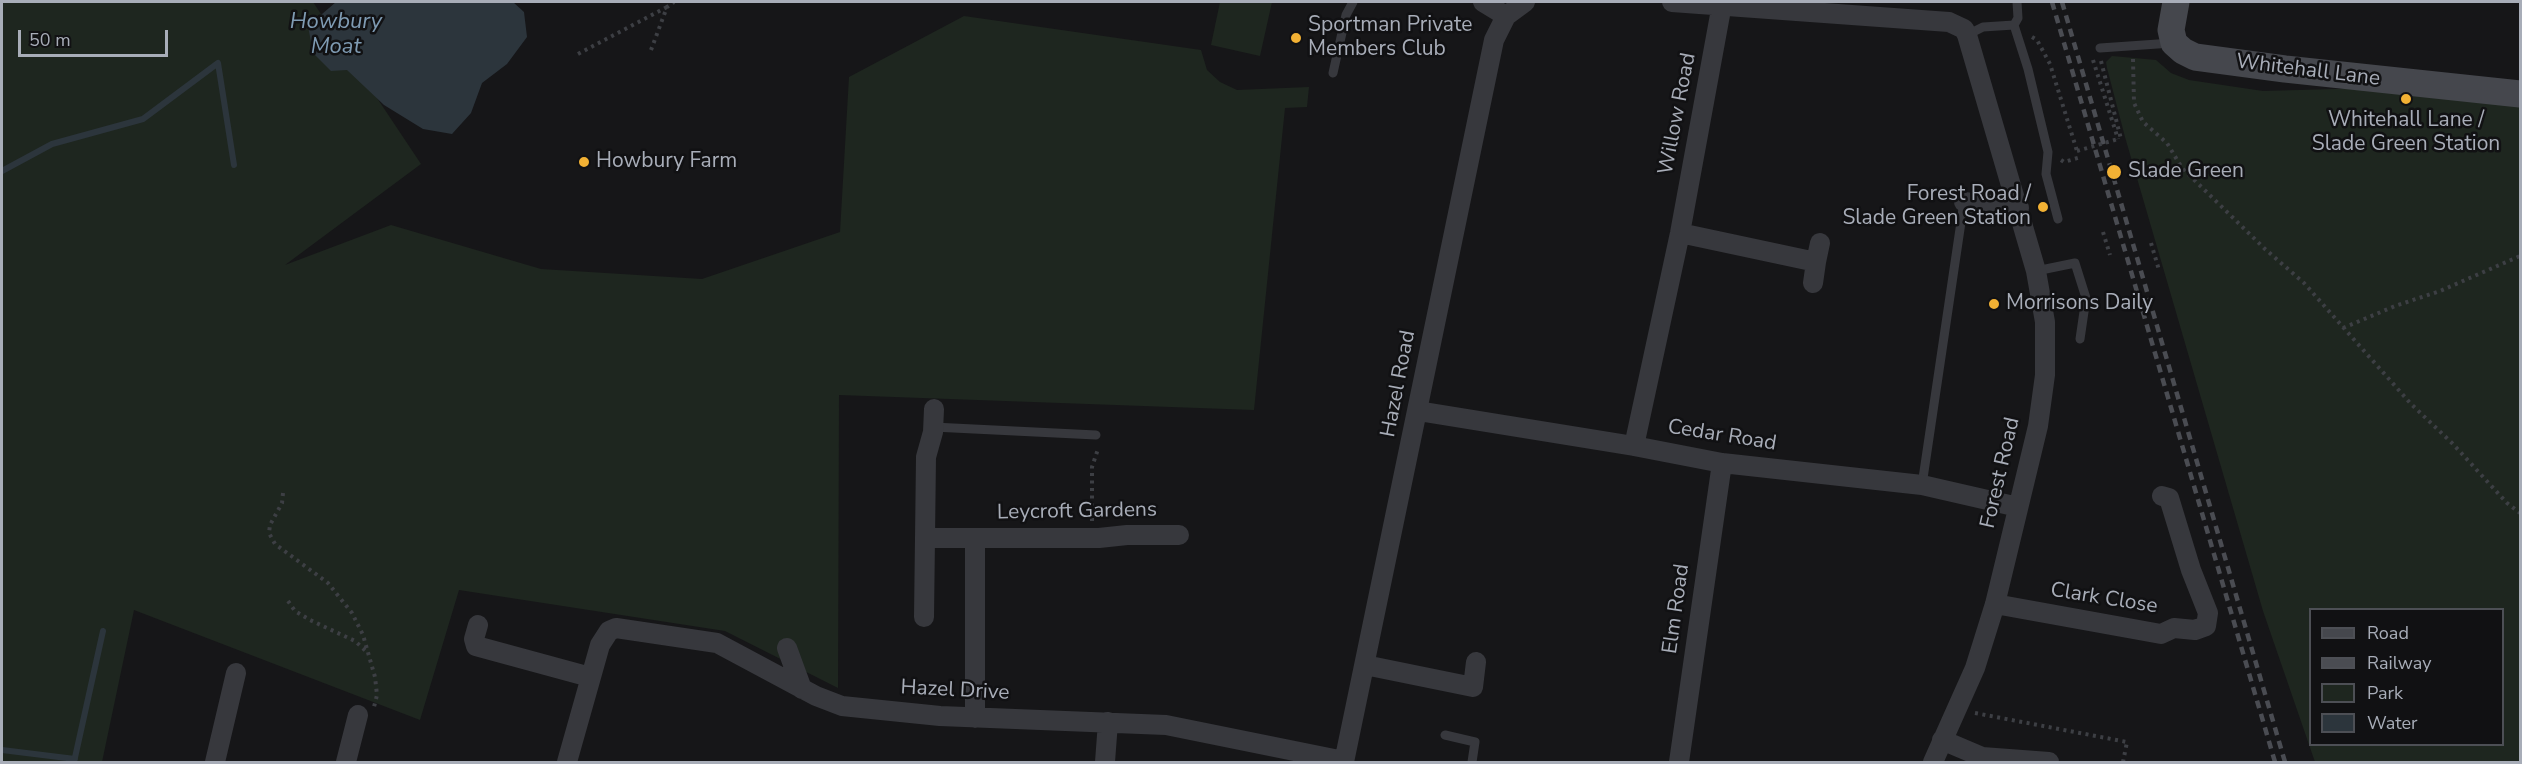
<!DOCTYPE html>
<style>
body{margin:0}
#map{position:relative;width:2522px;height:764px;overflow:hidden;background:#161618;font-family:"Nunito Sans",sans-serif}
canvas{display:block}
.frame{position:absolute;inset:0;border:3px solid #a8adb8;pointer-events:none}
.legend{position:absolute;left:2309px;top:608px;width:195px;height:138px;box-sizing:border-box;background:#111113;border:2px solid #4d4f55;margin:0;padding:8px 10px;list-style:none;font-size:18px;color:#a8adb8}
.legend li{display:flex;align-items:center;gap:12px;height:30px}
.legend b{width:30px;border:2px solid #4d4f55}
.scale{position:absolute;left:18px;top:30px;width:150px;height:27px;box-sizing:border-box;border:3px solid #a8adb8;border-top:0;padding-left:8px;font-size:18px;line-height:21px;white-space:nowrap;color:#a8adb8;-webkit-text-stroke:4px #111113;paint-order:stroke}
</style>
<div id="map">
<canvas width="2522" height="764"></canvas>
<div class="frame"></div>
<ul class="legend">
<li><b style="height:8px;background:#45474d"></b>Road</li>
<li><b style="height:8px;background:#4a4c52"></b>Railway</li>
<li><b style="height:16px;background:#1e261f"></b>Park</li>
<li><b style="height:16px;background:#2c353c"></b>Water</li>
</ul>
<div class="scale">50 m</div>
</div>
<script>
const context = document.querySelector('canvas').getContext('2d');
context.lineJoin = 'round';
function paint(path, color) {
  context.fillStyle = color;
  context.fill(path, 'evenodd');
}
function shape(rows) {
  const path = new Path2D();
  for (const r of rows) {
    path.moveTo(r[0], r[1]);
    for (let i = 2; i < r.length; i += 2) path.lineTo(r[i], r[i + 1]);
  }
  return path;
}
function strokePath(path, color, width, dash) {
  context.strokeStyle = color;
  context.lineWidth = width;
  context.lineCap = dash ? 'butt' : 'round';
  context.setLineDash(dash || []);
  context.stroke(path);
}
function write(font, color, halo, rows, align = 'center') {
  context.font = font + ' "Nunito Sans",sans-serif';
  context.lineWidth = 5;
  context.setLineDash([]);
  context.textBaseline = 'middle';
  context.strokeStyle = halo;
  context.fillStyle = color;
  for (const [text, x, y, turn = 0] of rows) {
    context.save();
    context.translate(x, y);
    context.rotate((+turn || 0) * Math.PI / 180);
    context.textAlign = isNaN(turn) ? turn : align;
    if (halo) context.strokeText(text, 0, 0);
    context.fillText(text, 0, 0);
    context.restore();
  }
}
paint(shape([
 [2,2,313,2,421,164,285,265,391,225,541,269,702,279,840,232,849,77,964,16,1201,50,1207,70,1220,82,1237,90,1309,87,1307,107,1285,108,1254,410,839,395,838,688,725,631,459,590,420,720,134,610,102,762,2,762],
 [1220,2,1272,2,1260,56,1211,45],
 [2112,56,2156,60,2171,73,2189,80,2263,91,2371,88,2520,103,2520,762,2315,762,2263,611,2125,137,2107,68,2106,62],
 [2310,610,2502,610,2502,744,2310,744]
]), '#1e261f');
paint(shape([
 [336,2,513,2,524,12,527,37,507,64,482,83,471,113,452,134,423,129,384,105,347,70,331,71,313,53,308,26]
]), '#2c353c');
strokePath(shape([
 [2,171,52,144,143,119,218,63,234,165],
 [2,750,75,759],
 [74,762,103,631]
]), '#2c353c', 6);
strokePath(shape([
 [2032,37,2037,40,2050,64,2077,151],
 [651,50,667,7,674,2],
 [578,54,667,7],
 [2133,59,2134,103,2143,122,2167,143,2182,168,2265,249,2304,283,2411,404,2452,443,2507,503,2520,513],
 [2093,60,2118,139],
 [2101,61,2121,139],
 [2061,160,2064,162,2081,157],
 [2103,232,2110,255],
 [2151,243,2159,270],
 [2343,328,2395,306,2440,291,2520,256],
 [283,493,282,503,270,525,269,533,275,544,328,583,352,613,363,635,375,677,377,695,374,707],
 [1092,521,1092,467,1098,449],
 [288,601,295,611,310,620,355,641,367,652],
 [1975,713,2127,742,2123,762]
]), '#3d3f44', 4, [3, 4.5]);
strokePath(shape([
 [2014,25,2028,69,2048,152,2046,174,2058,219],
 [1967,35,1983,27,2014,25,2018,18,2017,2],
 [2100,48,2172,43],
 [1333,73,1346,15,1353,2],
 [2036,271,2075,263,2086,298,2080,339],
 [933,427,1096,435],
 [1922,485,1964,202],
 [1445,735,1475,742,1472,762]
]), '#37383d', 9);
strokePath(shape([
 [1483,2,1506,16],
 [1672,2,1949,22,1964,29,1967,35,2036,271,2045,322,2045,375,2038,426,1995,604,1975,668,1933,762],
 [1964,202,2019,208],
 [1680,233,1816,262,1813,283],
 [1816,262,1820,243],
 [934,409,933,432,926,457,925,538,975,538],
 [1418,411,1634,446,1722,463,1922,485,2018,507],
 [1634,446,1680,233,1722,4],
 [1995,604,2161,634,2174,628,2195,630,2206,626,2208,613,2191,570,2169,498,2162,496],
 [924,617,925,538],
 [478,625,474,639,476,646,590,677],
 [787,648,802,689],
 [1365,665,1473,687,1476,662],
 [975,718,975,538,1099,538,1127,535,1179,535],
 [1942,740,1982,757,2049,762],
 [215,762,236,673],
 [346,762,358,715],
 [567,762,600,645,609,631,616,628,717,643,816,696,842,706,940,716,1166,725,1344,761],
 [1105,762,1108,722],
 [1344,762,1494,40,1506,16,1525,2],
 [1679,762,1722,463]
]), '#37383d', 20);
strokePath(shape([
 [2176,2,2171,30,2174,43,2183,51,2195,57,2285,69,2520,94]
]), '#45474d', 27);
strokePath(shape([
 [2052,2,2275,762],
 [2062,2,2285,762]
]), '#4a4c52', 4.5, [8, 6]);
strokePath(shape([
 [2077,151,2118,139]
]), '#3d3f44', 4, [3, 4.5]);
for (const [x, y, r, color] of [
 [1296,38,6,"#f2b134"],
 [2406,99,6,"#f2b134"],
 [584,162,6,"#f2b134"],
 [2114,172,8,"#f2b134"],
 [2043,207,6,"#f2b134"],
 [1994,304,6,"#f2b134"]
]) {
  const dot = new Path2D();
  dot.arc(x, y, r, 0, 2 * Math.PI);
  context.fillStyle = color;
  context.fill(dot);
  strokePath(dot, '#111113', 2);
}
write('21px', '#a8adb8', '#111113', [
 ["Sportman Private",1308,26],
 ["Members Club",1308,50],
 ["Whitehall Lane /",2406,121,"center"],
 ["Slade Green Station",2406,145,"center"],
 ["Howbury Farm",596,162],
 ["Slade Green",2128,172],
 ["Forest Road /",2031,195,"right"],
 ["Slade Green Station",2031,219,"right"],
 ["Morrisons Daily",2006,304]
], 'left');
write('21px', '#a8adb8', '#111113', [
 ["Whitehall Lane",2308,71,7],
 ["Willow Road",1678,114,-79],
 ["Hazel Road",1399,384,-79],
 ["Cedar Road",1722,436,9],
 ["Forest Road",2001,473,-77],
 ["Leycroft Gardens",1077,512,-1],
 ["Clark Close",2104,599,9],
 ["Elm Road",1677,609,-82],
 ["Hazel Drive",955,691,3]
]);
write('italic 22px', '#7f9bb3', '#111113', [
 ["Howbury",336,23],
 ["Moat",336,48]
]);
</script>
